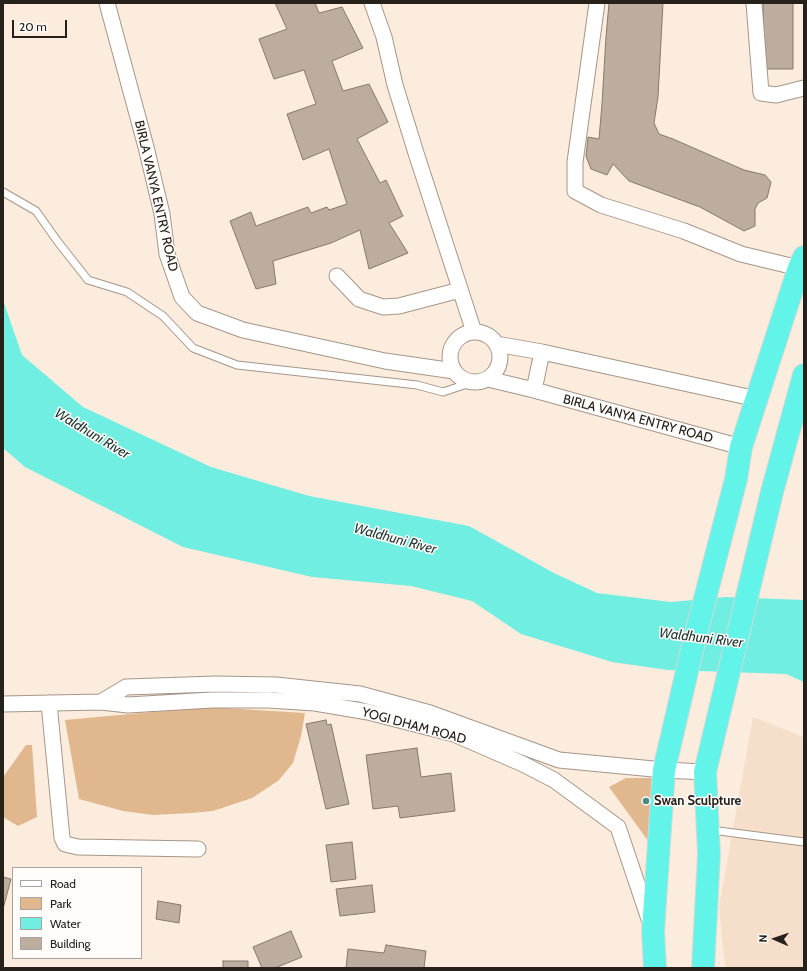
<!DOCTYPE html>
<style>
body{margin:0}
#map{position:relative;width:807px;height:971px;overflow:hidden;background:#fcecdd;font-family:Cabin,sans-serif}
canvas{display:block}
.frame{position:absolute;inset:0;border:4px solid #27211c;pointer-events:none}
.legend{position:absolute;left:12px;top:867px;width:130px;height:92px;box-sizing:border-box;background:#fffcf9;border:1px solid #a9a4a1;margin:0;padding:5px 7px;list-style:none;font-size:12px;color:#27211c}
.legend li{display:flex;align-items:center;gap:8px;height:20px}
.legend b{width:20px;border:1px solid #a9a4a1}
.north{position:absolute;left:755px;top:919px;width:40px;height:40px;-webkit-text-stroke:3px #fffcf9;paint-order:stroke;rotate:272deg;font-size:11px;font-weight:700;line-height:16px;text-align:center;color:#27211c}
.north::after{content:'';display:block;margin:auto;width:14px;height:18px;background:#27211c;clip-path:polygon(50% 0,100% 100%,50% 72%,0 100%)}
.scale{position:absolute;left:12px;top:20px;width:55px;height:18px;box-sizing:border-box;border:2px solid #27211c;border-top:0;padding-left:5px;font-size:12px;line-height:14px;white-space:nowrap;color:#27211c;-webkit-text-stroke:3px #fffcf9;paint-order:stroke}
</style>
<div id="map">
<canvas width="807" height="971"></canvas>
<div class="frame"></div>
<ul class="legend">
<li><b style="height:5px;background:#fff"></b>Road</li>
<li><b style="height:11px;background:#e1b78e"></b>Park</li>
<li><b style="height:11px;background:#71eee2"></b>Water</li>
<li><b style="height:11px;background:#bcad9f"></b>Building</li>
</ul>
<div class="north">N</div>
<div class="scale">20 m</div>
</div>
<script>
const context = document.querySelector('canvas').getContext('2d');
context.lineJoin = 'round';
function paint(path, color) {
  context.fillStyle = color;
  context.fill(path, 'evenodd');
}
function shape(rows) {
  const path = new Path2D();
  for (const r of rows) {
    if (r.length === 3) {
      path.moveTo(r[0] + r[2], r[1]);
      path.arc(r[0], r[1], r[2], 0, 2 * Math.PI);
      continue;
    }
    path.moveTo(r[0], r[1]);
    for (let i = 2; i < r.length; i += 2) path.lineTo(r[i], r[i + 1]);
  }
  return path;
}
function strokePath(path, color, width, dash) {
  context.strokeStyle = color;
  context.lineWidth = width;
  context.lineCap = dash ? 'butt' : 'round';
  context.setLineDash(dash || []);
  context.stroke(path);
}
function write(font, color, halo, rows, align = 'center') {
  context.font = font + ' Cabin,sans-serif';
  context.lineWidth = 3;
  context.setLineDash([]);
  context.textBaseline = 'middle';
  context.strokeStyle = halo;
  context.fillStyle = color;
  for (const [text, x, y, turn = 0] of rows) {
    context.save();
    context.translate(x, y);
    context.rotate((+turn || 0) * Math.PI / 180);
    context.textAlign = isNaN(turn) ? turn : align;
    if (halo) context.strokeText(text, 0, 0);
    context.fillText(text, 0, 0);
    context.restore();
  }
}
paint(shape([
 [753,717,804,737,804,968,725,968,719,907]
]), '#f5dfcb');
paint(shape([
 [207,707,305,713,301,736,293,763,278,781,252,798,213,811,191,813,153,815,123,811,79,799,65,720],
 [26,745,32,745,37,817,18,826,3,817,3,777],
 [626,778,661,778,649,842,609,787]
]), '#e1b78e');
paint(shape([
 [3,300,22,355,83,407,211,467,309,496,469,526,554,573,597,593,671,602,726,597,804,600,804,682,786,674,668,670,612,662,521,634,472,601,411,586,312,577,183,547,25,467,3,448]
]), '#71eee2');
const building = shape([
 [275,3,315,3,319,13,342,7,363,48,332,61,343,91,369,84,388,122,357,139,380,183,386,180,403,216,389,223,408,253,369,269,360,230,331,243,273,261,276,284,256,289,230,221,251,212,256,226,308,207,311,213,327,207,329,210,347,204,329,149,303,160,287,114,316,104,304,70,274,79,259,39,287,29,275,3],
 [609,3,663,3,658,97,654,123,659,134,673,139,744,170,765,175,771,182,767,198,758,203,755,209,755,226,744,231,700,207,629,181,613,164,607,175,591,169,586,156,588,137,599,139,602,104,606,37,609,3],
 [763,3,793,3,793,69,763,69,763,3],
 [326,720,327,725,331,724,349,804,326,809,306,724,326,720],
 [417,748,421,777,451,773,455,811,400,818,398,806,373,809,366,755,417,748],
 [352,842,356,879,331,882,326,845,352,842],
 [3,877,11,879,3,909,3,877],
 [372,885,375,912,340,916,336,889,372,885],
 [158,901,181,905,179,923,156,919,158,901],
 [291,931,302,957,275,968,262,968,253,947,291,931],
 [386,945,426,951,424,968,346,968,348,949,384,953,386,945],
 [223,961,248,961,248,968,223,968,223,961]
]);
paint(building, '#bcad9f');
strokePath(building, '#86786b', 1);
const service = shape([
 [3,192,36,211,58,242,88,280,127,292,163,316,193,348,237,365,417,385,443,392,473,382],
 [711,830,804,842]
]);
const minor = shape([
 [107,3,146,147,162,214,167,254,182,297,197,313,243,330,385,361,454,371],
 [372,3,384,37,395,85,416,153,474,332],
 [597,3,575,162,575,191,601,205,684,231,741,254,799,268],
 [754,3,761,93,776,95,804,88],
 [337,276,359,299,383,307,399,306,460,290],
 [475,357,25],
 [496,344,542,352,757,399],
 [488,379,534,390,741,447],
 [534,390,542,352],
 [101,702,126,687,215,684,276,685,360,694,430,713,559,760,664,770,705,772],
 [49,703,62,838,65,844,78,847,198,849],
 [3,704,101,702,128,705,212,700,268,700,315,703,368,712,454,734,523,764,554,780,618,827,650,922]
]);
const trunk = shape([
 [655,968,653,931,664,770,695,637,736,479,741,447,799,268,804,257],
 [703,968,709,854,705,772,772,492,804,375]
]);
strokePath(service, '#a59689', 9);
strokePath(minor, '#a59689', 17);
strokePath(trunk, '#d8d7d6', 24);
strokePath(service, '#fff', 7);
strokePath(minor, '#fff', 15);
strokePath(trunk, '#62f4e8', 22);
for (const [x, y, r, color] of [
 [646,801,4,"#468c85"]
]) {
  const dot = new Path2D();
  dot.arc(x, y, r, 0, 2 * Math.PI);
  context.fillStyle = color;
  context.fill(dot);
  strokePath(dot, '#fffcf9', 1.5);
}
write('13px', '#27211c', '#fffcf9', [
 ["BIRLA VANYA ENTRY ROAD",156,196,77],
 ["BIRLA VANYA ENTRY ROAD",638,419,15],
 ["YOGI DHAM ROAD",414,726,15]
]);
write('bold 13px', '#27211c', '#fffcf9', [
 ["Swan Sculpture",654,801]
], 'left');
write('italic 14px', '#1e3532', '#fffcf9', [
 ["Waldhuni River",92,434,31],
 ["Waldhuni River",395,539,15],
 ["Waldhuni River",701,638,7]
]);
</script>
